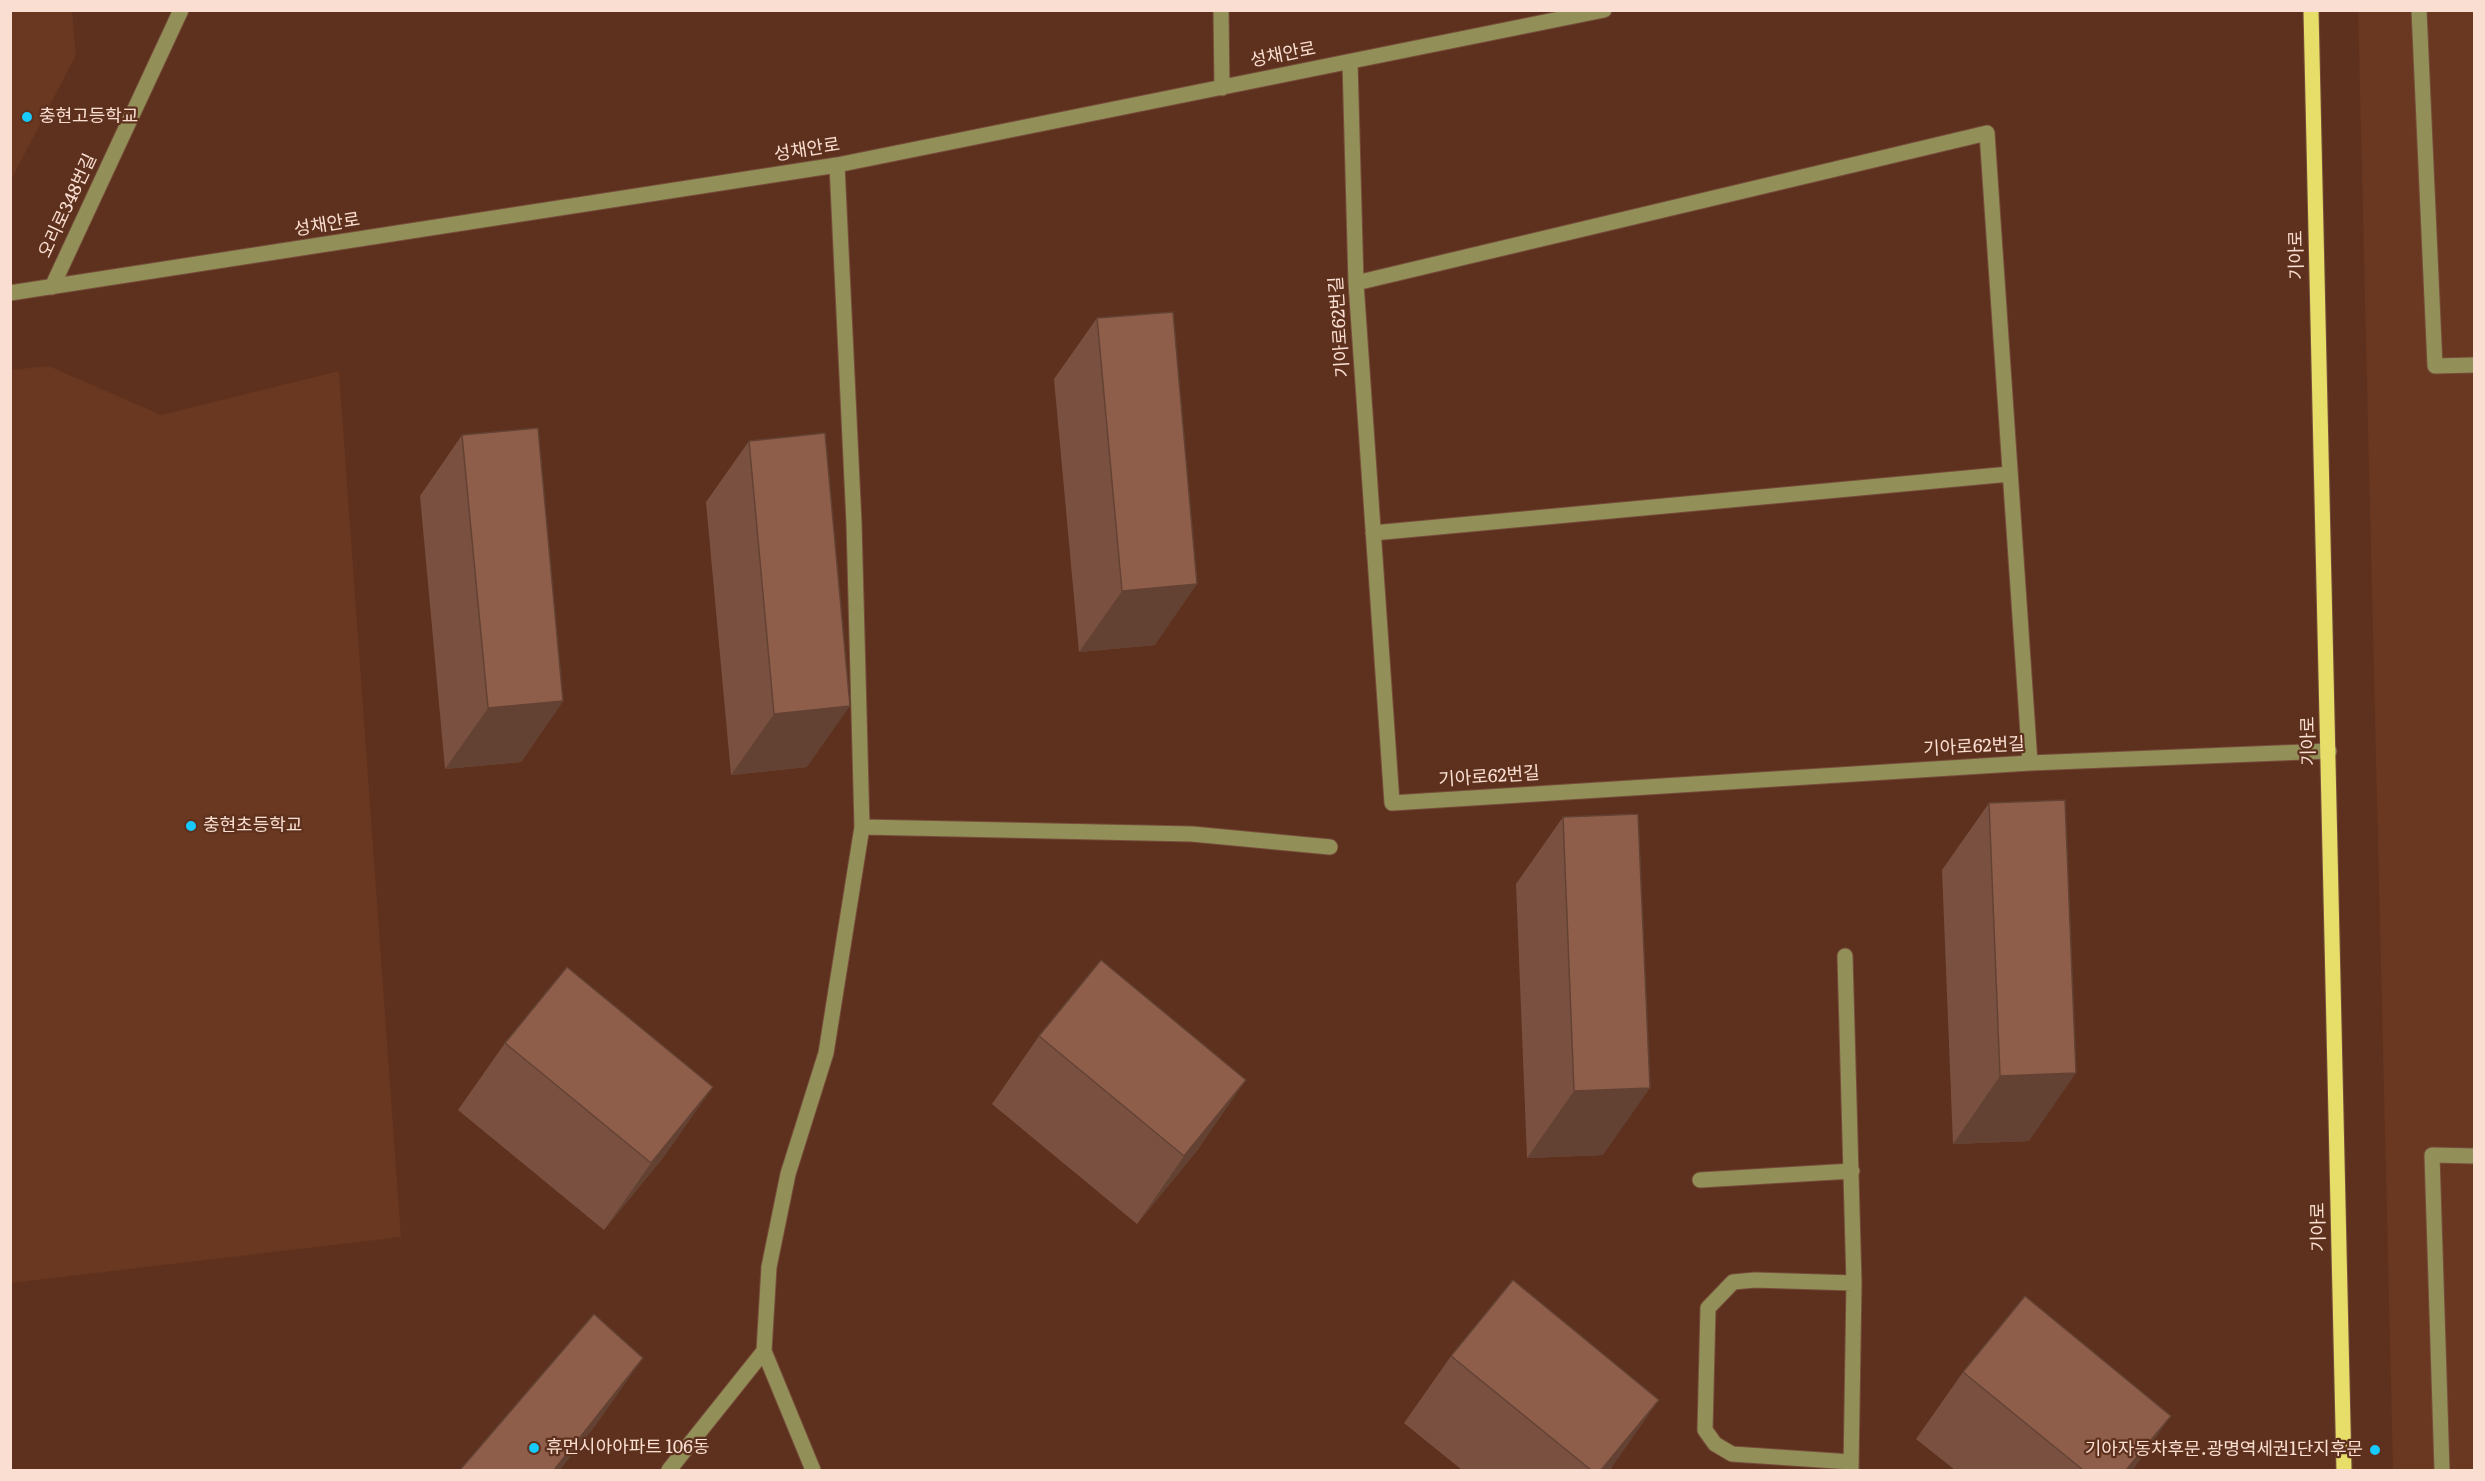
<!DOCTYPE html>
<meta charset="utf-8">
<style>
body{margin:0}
#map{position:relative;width:2485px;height:1481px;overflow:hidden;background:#5d311d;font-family:Literata,serif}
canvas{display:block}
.frame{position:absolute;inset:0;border:12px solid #faded2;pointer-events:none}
</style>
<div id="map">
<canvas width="2485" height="1481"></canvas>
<div class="frame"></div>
</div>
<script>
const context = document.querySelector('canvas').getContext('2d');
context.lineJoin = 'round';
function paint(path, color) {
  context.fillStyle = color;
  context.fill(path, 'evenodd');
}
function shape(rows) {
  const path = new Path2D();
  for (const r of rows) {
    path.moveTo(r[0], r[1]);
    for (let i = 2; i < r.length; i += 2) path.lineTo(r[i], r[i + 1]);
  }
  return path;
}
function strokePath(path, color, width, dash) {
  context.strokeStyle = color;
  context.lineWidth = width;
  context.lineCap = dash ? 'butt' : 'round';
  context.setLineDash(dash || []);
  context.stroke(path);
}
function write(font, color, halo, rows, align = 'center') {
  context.font = font + ' Literata,"Noto Sans KR",serif';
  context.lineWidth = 4.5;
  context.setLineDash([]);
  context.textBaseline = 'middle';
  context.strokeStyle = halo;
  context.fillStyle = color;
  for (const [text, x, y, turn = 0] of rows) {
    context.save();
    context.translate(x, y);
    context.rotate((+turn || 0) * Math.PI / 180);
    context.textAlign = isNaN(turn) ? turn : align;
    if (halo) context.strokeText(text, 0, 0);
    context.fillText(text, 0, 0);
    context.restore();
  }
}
paint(shape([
 [11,10,72,11,76,55,11,180],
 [2358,11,2474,11,2474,1470,2393,1470],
 [49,366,161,415,339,371,401,1237,11,1283,10,370]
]), '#6a3720');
const minor = shape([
 [1221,10,1222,88],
 [2419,10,2435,366,2474,365],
 [1350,62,1356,283,1392,803,2030,763,2329,751],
 [1356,283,1987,133,2030,763],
 [52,287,181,10],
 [10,293,837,165,1604,10],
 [1373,533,2010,474],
 [862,827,1192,834,1330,847],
 [1845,956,1854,1283,1851,1470],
 [1700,1180,1852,1171],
 [1851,1462,1732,1454,1715,1444,1705,1430,1708,1308,1733,1282,1755,1280,1854,1283],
 [669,1470,764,1351],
 [813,1470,764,1351,769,1267,788,1174,826,1053,862,827,854,523,837,165],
 [2442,1470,2432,1155,2474,1156]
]);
const major = shape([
 [2311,10,2344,1470]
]);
strokePath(minor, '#764d3a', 17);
strokePath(major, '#764d3a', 17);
strokePath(minor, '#938f59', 15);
strokePath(major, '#e7dd69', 15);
paint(shape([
 [1097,318,1155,645,1079,652,1054,379],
 [462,435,563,701,521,762,445,769,420,496],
 [749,441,807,767,731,775,706,502],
 [1989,803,2029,1141,1953,1144,1942,870],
 [1563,817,1603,1155,1527,1158,1516,884],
 [1039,1036,1199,1148,1137,1224,992,1104],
 [505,1043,666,1154,604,1230,458,1110],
 [1451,1356,1612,1467,1609,1470,1462,1470,1404,1423],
 [1963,1372,2133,1470,1955,1470,1916,1439]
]), '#7a5140');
paint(shape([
 [1197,584,1155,645,1079,652,1122,591],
 [563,701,521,762,445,769,488,708],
 [850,706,807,767,731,775,774,714],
 [2076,1073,2029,1141,1953,1144,2000,1076],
 [1246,1080,1199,1148,1137,1224,1184,1156],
 [713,1087,666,1154,604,1230,651,1163],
 [1650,1088,1603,1155,1527,1158,1574,1091],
 [643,1358,596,1425,560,1470,554,1470],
 [1659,1400,1612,1467,1609,1470,1601,1470],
 [2171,1416,2133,1470,2126,1470]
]), '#634234');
const building = shape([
 [1173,312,1197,584,1122,591,1097,318,1173,312],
 [538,428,563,701,488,708,462,435,538,428],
 [825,433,850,706,774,714,749,441,825,433],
 [2065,800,2076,1073,2000,1076,1989,803,2065,800],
 [1638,814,1650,1088,1574,1091,1563,817,1638,814],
 [1101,960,1246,1080,1184,1156,1039,1036,1101,960],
 [567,967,713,1087,651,1163,505,1043,567,967],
 [1513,1280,1659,1400,1601,1470,1591,1470,1451,1356,1513,1280],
 [2025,1296,2171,1416,2126,1470,2083,1470,1963,1372,2025,1296],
 [594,1314,643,1358,554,1470,460,1470,594,1314]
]);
paint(building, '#8e5e4a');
strokePath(building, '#634234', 1.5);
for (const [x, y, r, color] of [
 [27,117,6,"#17cafb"],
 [191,826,6,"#17cafb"],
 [534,1448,6,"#17cafb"],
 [2375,1450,6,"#17cafb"]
]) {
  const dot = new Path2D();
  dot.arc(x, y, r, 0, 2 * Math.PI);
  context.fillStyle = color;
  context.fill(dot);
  strokePath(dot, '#5d311d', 2);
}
write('18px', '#faded2', '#5d311d', [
 ["성채안로",1283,55,-11],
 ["성채안로",807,150,-9],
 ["오리로348번길",68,206,-65],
 ["성채안로",327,225,-9],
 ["기아로",2297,255,-91],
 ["기아로62번길",1340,327,-94],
 ["기아로",2309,741,-91],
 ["기아로62번길",1974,747,-3],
 ["기아로62번길",1489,777,-4],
 ["기아로",2319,1227,-91]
]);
write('18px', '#faded2', '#5d311d', [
 ["충현고등학교",39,117],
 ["충현초등학교",203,826],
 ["휴먼시아아파트 106동",546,1448],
 ["기아자동차후문.광명역세권1단지후문",2363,1450,"right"]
], 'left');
</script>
